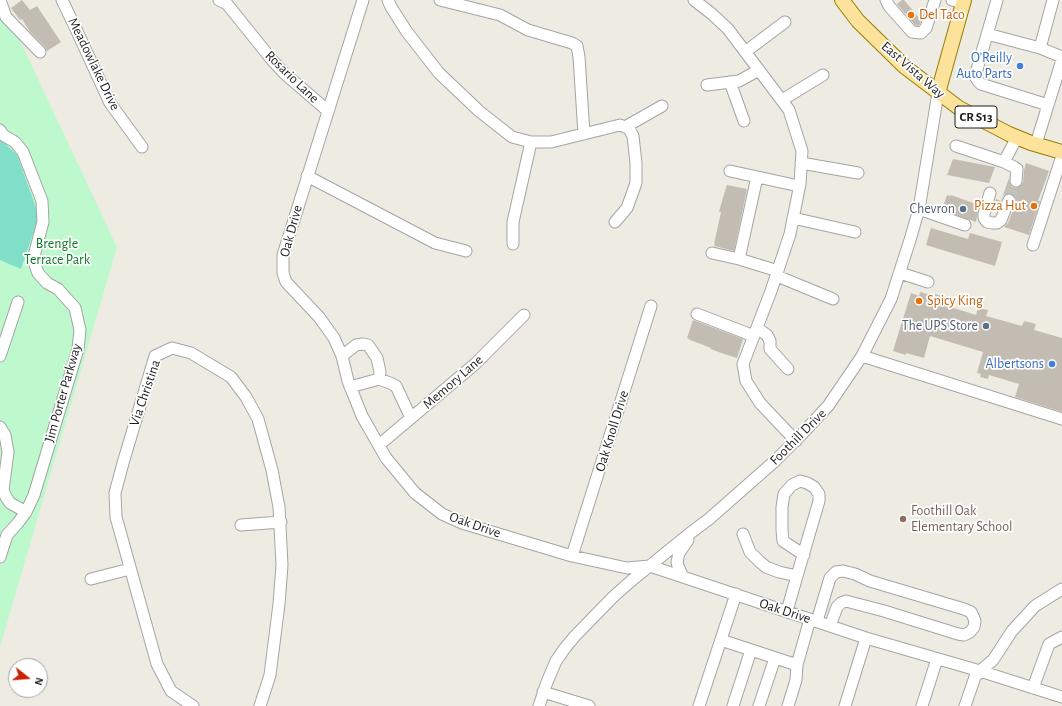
<!DOCTYPE html>
<style>
body{margin:0}
#map{position:relative;width:1062px;height:706px;overflow:hidden;background:#eeece2;font-family:"Alegreya Sans",sans-serif}
canvas{display:block}
.north{position:absolute;left:8px;top:658px;width:40px;height:40px;box-sizing:border-box;background:#fff;border:1px solid #a5a5a5;border-radius:50%;rotate:107deg;font-size:11px;font-weight:700;line-height:16px;text-align:center;color:#1d1d1d}
.north::after{content:'';display:block;margin:auto;width:14px;height:18px;background:#ca2200;clip-path:polygon(50% 0,100% 100%,50% 72%,0 100%)}
</style>
<div id="map">
<canvas width="1062" height="706"></canvas>
<div class="north">N</div>
</div>
<script>
const context = document.querySelector('canvas').getContext('2d');
context.lineJoin = 'round';
function paint(path, color) {
  context.fillStyle = color;
  context.fill(path, 'evenodd');
}
function shape(rows) {
  const path = new Path2D();
  for (const r of rows) {
    path.moveTo(r[0], r[1]);
    for (let i = 2; i < r.length; i += 2) path.lineTo(r[i], r[i + 1]);
  }
  return path;
}
function strokePath(path, color, width, dash) {
  context.strokeStyle = color;
  context.lineWidth = width;
  context.lineCap = dash ? 'butt' : 'round';
  context.setLineDash(dash || []);
  context.stroke(path);
}
function write(font, color, halo, rows, align = 'center') {
  context.font = font + ' "Alegreya Sans",sans-serif';
  context.lineWidth = 3.5;
  context.setLineDash([]);
  context.textBaseline = 'middle';
  context.strokeStyle = halo;
  context.fillStyle = color;
  for (const [text, x, y, turn = 0] of rows) {
    context.save();
    context.translate(x, y);
    context.rotate((+turn || 0) * Math.PI / 180);
    context.textAlign = isNaN(turn) ? turn : align;
    if (halo) context.strokeText(text, 0, 0);
    context.fillText(text, 0, 0);
    context.restore();
  }
}
paint(shape([
 [0,0,1,0,117,247,0,647]
]), '#bef9cd');
paint(shape([
 [0,139,17,155,39,216,21,269,0,260]
]), '#80dec9');
paint(shape([
 [22,0,30,10,37,6,61,42,47,51,45,47,30,32,22,19,20,20,11,8],
 [902,0,904,0,921,20,920,24,918,26,915,25,897,4],
 [953,159,995,167,989,183,947,175],
 [1026,163,1049,171,1038,201,1040,201,1029,235,1004,227,1008,223,1016,203,1016,199,1014,195,1011,193,1005,194,1002,197,998,210,993,208,996,199,1001,201,1009,178,1010,184,1012,187,1016,188,1021,185,1023,182,1024,170],
 [727,185,747,189,734,251,714,246,715,244,714,244,721,212,719,212,722,201],
 [947,195,950,196,951,195,979,205,976,222,945,211,947,205,944,204],
 [931,228,968,239,970,233,1002,242,995,266,926,245],
 [920,292,935,296,935,294,946,297,944,305,976,315,978,308,988,310,986,316,1022,326,1024,321,1036,324,1034,330,1062,338,1062,412,1015,397,1019,384,989,375,988,379,980,377,981,374,977,373,983,352,930,336,924,358,906,353,906,355,893,351,911,293,919,296],
 [693,320,743,339,737,358,721,353,711,349,711,348,688,339,689,338,687,338]
]), '#c3bcb2');
strokePath(shape([
 [1009,200,1016,181]
]), '#c4c3bb', 11, [11, 5.5]);
const minor = shape([
 [0,0,6,17,40,52],
 [62,0,76,29,110,103,142,147],
 [219,0,227,4,272,60,284,73,328,111],
 [363,0,283,255,283,273,286,282,319,317,334,338,342,356,348,381,362,416,386,458,415,493,442,514,462,523,572,556,627,568,650,566,866,638,980,671,1062,697],
 [388,0,391,7,407,32,439,73,479,111,512,137,531,142,551,142,620,125,625,127,662,106],
 [440,0,500,15,528,30,572,43,577,46,579,57,584,134],
 [694,0,712,14,728,29,789,110,802,151,800,184,790,234,771,291,743,364,746,381,760,403,796,441],
 [886,0,889,6,912,32,921,33,926,28,935,0],
 [952,0,963,3],
 [997,0,976,73,976,78,978,81,981,84,1048,105,1036,144],
 [987,34,1040,48,1062,57],
 [1040,48,1053,0],
 [745,52,785,22],
 [730,82,744,121],
 [707,85,739,81,759,70],
 [782,100,823,75],
 [1048,105,1062,60],
 [0,130,3,135,15,142,23,152,42,201,43,222,35,252,34,262,38,273,47,283,58,289,75,308,80,330,78,349,34,495,26,512,17,524,7,535,0,557],
 [956,146,1004,162,1017,137],
 [1004,162,1014,167,1017,169,1016,181],
 [801,163,858,173],
 [730,171,799,186],
 [307,176,435,243,466,251],
 [990,193,984,214,984,218,987,222,992,223,997,223,1001,220,1009,200],
 [919,209,965,225],
 [793,218,855,232],
 [615,222,627,208,636,183,636,163,633,136,628,127,625,127],
 [513,244,513,222,531,142],
 [1033,245,1062,156],
 [712,253,739,259,778,271],
 [739,259,757,177],
 [900,273,928,282],
 [777,276,833,299],
 [697,314,754,336],
 [757,328,767,335,770,341,770,349,788,369],
 [0,356,18,302],
 [342,356,356,345,363,344,368,345,377,358,380,372,379,379],
 [862,356,1062,419],
 [350,387,379,379,390,383,396,386,411,418],
 [0,427,5,435,8,452,3,490,6,497,10,503,26,512],
 [379,445,475,364,524,315],
 [241,525,281,522],
 [743,534,750,552,759,561,766,567,779,572,797,576],
 [572,556,651,306],
 [683,577,678,566,677,562,679,553,688,540],
 [91,579,130,569],
 [787,611,797,576,819,501,819,494,814,487,807,483,800,481,792,485,784,494,782,507,782,530,783,541,804,555],
 [817,621,830,578,836,572,843,571,855,574,870,581,964,609,971,612,973,616,975,621,974,627,970,632,964,635,958,634,884,611,846,601,841,603,837,607,830,626],
 [721,640,797,665],
 [1033,688,1049,644,1062,637],
 [543,692,589,706],
 [193,706,171,691,157,664,116,517,115,493,123,463,155,356,172,348,191,353,231,377,246,397,258,419,272,470,279,507,282,565,279,604,270,675,260,706],
 [539,706,547,682,556,661,565,648,575,636,613,597,631,581,689,534,709,519,776,460,801,435,828,406,862,356,891,299,910,240,919,209,938,93],
 [699,706,736,594],
 [733,706,751,650],
 [759,706,775,658],
 [788,706,796,680,797,665,810,619],
 [845,706,866,638],
 [922,706,937,659],
 [965,706,975,677,980,671,993,660,1012,631,1035,606,1062,589]
]);
const major = shape([
 [842,0,858,21,905,67,959,108,1009,134,1031,143,1062,152],
 [938,93,964,0]
]);
strokePath(minor, '#a4a4a4', 13);
strokePath(major, '#967d00', 16);
strokePath(minor, '#fff', 11);
strokePath(major, '#fce29a', 14);
for (const [x, y, r, color] of [
 [911,15,4,"#e8710a"],
 [1020,66,4,"#3f7fe0"],
 [1034,206,4,"#e8710a"],
 [963,209,4,"#5c6f8a"],
 [919,301,4,"#e8710a"],
 [986,326,4,"#5c6f8a"],
 [1052,364,4,"#3f7fe0"],
 [903,519,4,"#8d6e63"]
]) {
  const dot = new Path2D();
  dot.arc(x, y, r, 0, 2 * Math.PI);
  context.fillStyle = color;
  context.fill(dot);
  strokePath(dot, '#fff', 1.5);
}
for (const [x, y, w] of [
 [976,117,42]
]) {
  const box = new Path2D();
  box.roundRect(x - w / 2, y - 11, w, 22, 3);
  context.fillStyle = '#fff';
  context.fill(box);
  strokePath(box, '#1d1d1d', 1);
}
write('bold 13px', '#1d1d1d', null, [
 ["CR S13",976,117]
]);
write('14px', '#c56008', '#fff', [
 ["Del Taco",919,15],
 ["Pizza Hut",1026,206,"right"],
 ["Spicy King",927,301]
], 'left');
write('14px', '#366cbe', '#fff', [
 ["O'Reilly",1012,58],
 ["Auto Parts",1012,74],
 ["Albertsons",1044,364]
], 'right');
write('14px', '#1d1d1d', '#fff', [
 ["Meadowlake Drive",94,64,64],
 ["East Vista Way",913,70,41],
 ["Rosario Lane",292,77,44],
 ["Oak Drive",291,231,-75],
 ["Memory Lane",453,382,-41],
 ["Jim Porter Parkway",63,393,-74],
 ["Via Christina",145,393,-71],
 ["Oak Knoll Drive",612,431,-73],
 ["Foothill Drive",798,437,-45],
 ["Oak Drive",475,525,19],
 ["Oak Drive",785,611,18]
]);
write('14px', '#4e5e75', '#fff', [
 ["Chevron",955,209],
 ["The UPS Store",978,326]
], 'right');
write('14px', '#0b7a27', '#fff', [
 ["Brengle",57,244],
 ["Terrace Park",57,260]
]);
write('14px', '#785e54', '#fff', [
 ["Foothill Oak",911,511],
 ["Elementary School",911,527]
], 'left');
</script>
